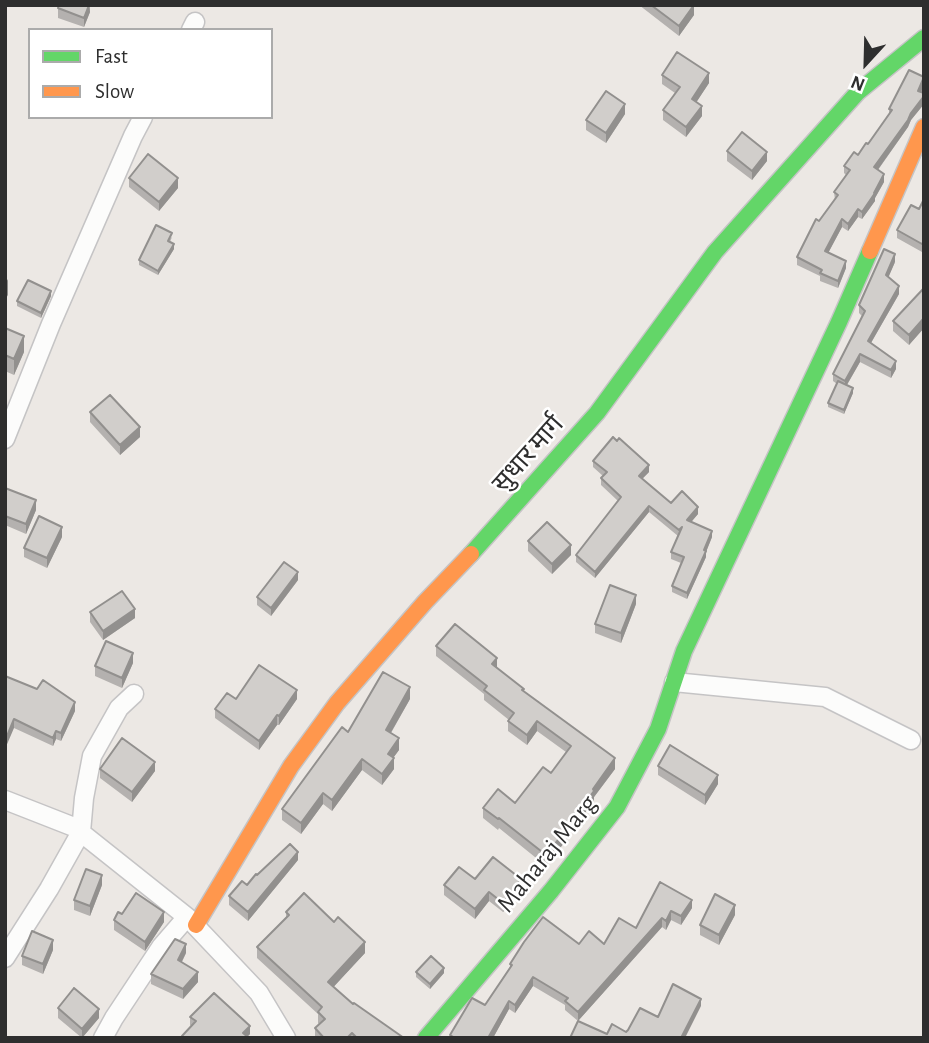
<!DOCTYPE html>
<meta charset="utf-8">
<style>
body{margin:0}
#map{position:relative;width:929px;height:1043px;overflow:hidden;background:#ece8e4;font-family:"Alegreya Sans",sans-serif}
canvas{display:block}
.frame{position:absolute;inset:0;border:7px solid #2e2e2e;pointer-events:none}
.legend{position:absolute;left:28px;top:28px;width:245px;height:91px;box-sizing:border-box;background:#fff;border:2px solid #ababab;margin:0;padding:9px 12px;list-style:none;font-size:21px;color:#2e2e2e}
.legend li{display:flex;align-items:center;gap:14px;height:35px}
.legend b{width:35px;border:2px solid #ababab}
.north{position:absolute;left:831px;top:28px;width:70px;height:70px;-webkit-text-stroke:5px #fff;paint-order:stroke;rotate:202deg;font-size:19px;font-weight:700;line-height:28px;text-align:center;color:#2e2e2e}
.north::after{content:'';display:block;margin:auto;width:24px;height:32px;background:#2e2e2e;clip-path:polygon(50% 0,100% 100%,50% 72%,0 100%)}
</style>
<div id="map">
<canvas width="929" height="1043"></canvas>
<div class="frame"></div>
<ul class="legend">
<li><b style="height:9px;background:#63d668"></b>Fast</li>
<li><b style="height:9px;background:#ff974d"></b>Slow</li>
</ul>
<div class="north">N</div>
</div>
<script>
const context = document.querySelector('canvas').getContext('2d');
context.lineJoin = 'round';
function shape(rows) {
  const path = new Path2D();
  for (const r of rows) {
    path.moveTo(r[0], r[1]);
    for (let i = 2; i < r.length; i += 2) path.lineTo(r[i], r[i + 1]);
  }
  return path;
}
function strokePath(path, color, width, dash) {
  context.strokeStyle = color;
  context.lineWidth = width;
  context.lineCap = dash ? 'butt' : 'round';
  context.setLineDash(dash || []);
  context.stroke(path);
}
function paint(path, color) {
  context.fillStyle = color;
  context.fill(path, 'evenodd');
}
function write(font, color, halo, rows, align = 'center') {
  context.font = font + ' "Alegreya Sans","Noto Sans Devanagari",sans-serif';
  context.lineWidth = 5;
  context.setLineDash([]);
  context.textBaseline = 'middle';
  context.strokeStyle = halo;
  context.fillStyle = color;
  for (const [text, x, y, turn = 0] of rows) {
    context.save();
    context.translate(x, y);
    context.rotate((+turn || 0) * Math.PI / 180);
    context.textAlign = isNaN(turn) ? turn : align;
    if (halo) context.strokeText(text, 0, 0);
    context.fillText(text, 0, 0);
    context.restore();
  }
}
const street = shape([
 [191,30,195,22],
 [5,439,51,324,133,136,143,117],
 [674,682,825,697,911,740],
 [5,800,74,827,187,917,259,993,286,1038],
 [5,958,49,889,81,832,84,798,92,756,119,708,134,694],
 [103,1038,114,1018,161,947,187,917]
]);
const fast = shape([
 [471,554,597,413,715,252,858,92,924,38],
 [426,1038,551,891,617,807,658,729,684,651,839,322,870,251]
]);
const slow = shape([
 [870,251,924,127],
 [196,925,291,766,337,703,425,602,471,554]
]);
strokePath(street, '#c5c4c5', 21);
strokePath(fast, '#c5c4c5', 19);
strokePath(slow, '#c5c4c5', 19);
strokePath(street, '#fcfcfb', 18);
strokePath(fast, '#63d668', 16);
strokePath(slow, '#ff974d', 16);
paint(shape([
 [90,5,90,12,84,27,58,18,58,8],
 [639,5,694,5,694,15,679,36],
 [662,75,709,83,696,102,702,116,686,137,663,120,663,110,675,93,662,84],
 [924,77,924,86,921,92,924,93,924,104,911,120,908,127,878,170,884,182,875,198,875,201,862,219,858,217,848,231,842,227,828,253,846,268,838,288,820,281,820,276,797,265,797,257,819,221,835,200,834,192,846,175,844,173,844,166,858,155,868,144,889,114,889,109],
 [625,114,606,143,586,130,586,120],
 [727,151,767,161,752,180,727,161],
 [129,178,178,188,159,211,129,187],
 [924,199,924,249,922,252,897,238,897,230,919,209],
 [172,237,170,242,174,249,158,275,139,265,139,260],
 [895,262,888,277,899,294,871,343,896,369,891,378,860,362,847,385,853,393,844,414,828,407,828,403,837,384,833,381,833,374,862,316,859,313,859,305],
 [924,288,924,328,909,345,893,331,893,321],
 [51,296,41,318,17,306,17,301],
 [5,328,24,352,14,375,5,371],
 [90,412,140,437,120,455,90,422],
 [593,461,649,472,642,479,671,503,698,514,691,522,712,537,706,552,706,557,687,599,672,592,672,586,681,563,671,559,671,552,678,536,649,512,595,578,576,562,576,555,618,501,601,485,601,478,603,476,593,467],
 [5,488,36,510,26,534,5,525],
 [62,537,47,568,24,557,24,548],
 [528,541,571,555,552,574,528,551],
 [298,580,271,616,257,605,257,597],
 [636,604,621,643,595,633,595,624],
 [90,612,135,618,103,640,90,622],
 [436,646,497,668,615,769,594,797,594,801,571,831,571,834,546,866,499,828,498,830,483,818,483,808,515,803,551,773,566,752,537,731,527,745,508,731,508,721,509,720,484,700,484,694,436,656],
 [133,663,122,688,95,676,95,666],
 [5,676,75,711,61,741,56,739,53,746,14,728],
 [236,699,297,699,279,725,277,725,259,750,215,718,215,709],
 [410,699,391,733,399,750,393,758,394,769,382,785,362,770,332,811,323,804,301,834,282,820,282,809,348,732],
 [658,766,718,784,705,805,658,775],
 [100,769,155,771,132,802,100,778],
 [298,860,248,921,229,905,229,896,247,885,257,875],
 [475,879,521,888,503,912,489,901,475,919,444,895,444,885],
 [660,882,692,908,681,925,671,920,666,930,662,927,578,1021,565,1010,565,1005,533,986,515,1013,509,1009,493,1038,450,1038,450,1035,485,1005,510,967,510,964,579,944,604,944,636,928],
 [102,885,90,916,74,910,74,900],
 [286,912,365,953,333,987,353,1004,404,1038,315,1038,315,1028,319,1024,318,1023,318,1014,257,958,257,947,286,917],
 [122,914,164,922,145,951,114,930,114,920],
 [735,915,719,945,700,935,700,925],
 [53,950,43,974,22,965,22,956],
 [186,953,182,962,198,982,183,999,151,984,151,974],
 [416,972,444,973,430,989,416,977],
 [58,1008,99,1018,82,1038,58,1018],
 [190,1017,250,1034,247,1037,249,1038,182,1038,191,1026,190,1025]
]), '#b4b1af');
paint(shape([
 [89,5,90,12,84,27,84,18],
 [694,5,694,15,679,36,679,26],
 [709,73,709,83,692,109,692,99],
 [924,79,924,86,918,98,918,91],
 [924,96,924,104,911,120,908,127,874,175,874,167,911,113],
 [625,104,625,114,606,143,606,133],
 [702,106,702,116,686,137,686,127],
 [767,152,767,161,752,180,752,171],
 [884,174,884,182,875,198,875,201,862,219,862,212],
 [178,178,178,188,159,211,159,202],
 [858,209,858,217,848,231,848,224],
 [842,219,842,227,825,259,825,251],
 [174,244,174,249,158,275,158,271],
 [895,254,895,262,886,283,886,275],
 [846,261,846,268,838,288,838,281],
 [8,279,8,295,5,300,5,284],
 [899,286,899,294,868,348,868,341],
 [51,291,51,296,41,318,41,313],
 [924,318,924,328,909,345,909,335],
 [24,336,24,352,14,375,14,359],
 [860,354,860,362,845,388,845,381],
 [896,361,896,369,891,378,891,370],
 [853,388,853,393,844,414,844,410],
 [140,427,140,437,120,455,120,445],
 [649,465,649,472,639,482,639,476],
 [36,500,36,510,26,534,26,524],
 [649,506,649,512,595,578,595,572],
 [698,507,698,514,687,527,687,520],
 [62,527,62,537,47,568,47,558],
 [712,531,712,537,706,552,706,557,687,599,687,593],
 [571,545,571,555,552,574,552,564],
 [298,572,298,580,271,616,271,608],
 [636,595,636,604,621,643,621,633],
 [135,609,135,618,103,640,103,631],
 [133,653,133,663,122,688,122,678],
 [497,658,497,669,492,664],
 [410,687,410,699,386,741,386,730],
 [297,690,297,699,279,725,279,716],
 [75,702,75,711,61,741,61,733],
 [277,715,277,725,259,750,259,741],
 [14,719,14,728,5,749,5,741],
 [537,721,537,731,527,745,527,735],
 [56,731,56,739,53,746,53,738],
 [399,738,399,750,388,765,388,754],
 [394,758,394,769,382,785,382,774],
 [615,758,615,769,594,797,594,801,571,831,571,834,546,866,546,855],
 [362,759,362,770,332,811,332,800],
 [155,762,155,771,132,802,132,792],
 [718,775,718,784,705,805,705,795],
 [323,793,323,804,301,834,301,823],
 [298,852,298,860,248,921,248,912],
 [102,875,102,885,90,916,90,906],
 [521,879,521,888,503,912,503,903],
 [489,892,489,901,475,919,475,909],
 [692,900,692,908,681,925,681,916],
 [735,905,735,915,719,945,719,935],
 [671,911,671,920,666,930,666,921],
 [164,912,164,922,145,951,145,942],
 [662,918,662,927,578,1021,578,1012],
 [53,940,53,950,43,974,43,964],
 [365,942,365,953,328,993,328,982],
 [186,944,186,953,178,969,178,960],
 [444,968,444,973,430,989,430,984],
 [198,972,198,982,183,999,183,989],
 [533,977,533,986,515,1013,515,1005],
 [701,999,701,1006,685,1038,681,1038],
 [509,1001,509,1009,493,1038,488,1038],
 [99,1009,99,1018,82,1038,82,1029],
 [250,1026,250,1034,246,1038,243,1033]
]), '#92908e');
const building = shape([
 [59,5,89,5,84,18,58,8,59,5],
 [651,5,694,5,679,26,651,5],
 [677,52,709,73,692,99,702,106,686,127,663,110,680,87,662,75,677,52],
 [909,70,924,77,918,91,924,93,924,96,911,113,908,120,874,167,884,174,874,193,875,193,862,212,858,209,848,224,842,219,825,251,846,261,838,281,820,273,822,270,797,257,816,219,819,221,838,195,834,192,850,170,844,166,854,152,858,155,866,143,868,144,892,110,889,109,909,70],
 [606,91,625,104,606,133,586,120,606,91],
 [742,132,767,152,752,171,727,151,742,132],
 [148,154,178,178,159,202,129,178,148,154],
 [924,199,924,241,922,244,897,230,911,205,919,209,924,199],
 [156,225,172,233,168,241,174,244,158,271,139,260,156,225],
 [884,249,895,254,886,275,899,286,868,341,896,361,891,370,860,354,845,381,833,374,865,311,859,305,884,249],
 [28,280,51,291,41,313,17,301,28,280],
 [924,288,924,318,909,335,893,321,924,288],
 [5,328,24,336,14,359,5,355,5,328],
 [838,381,853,388,844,410,828,403,838,381],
 [110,395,140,427,120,445,90,412,110,395],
 [613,437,617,441,619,438,649,465,639,476,671,503,682,491,698,507,687,520,712,531,704,550,706,551,687,593,672,586,684,557,671,552,682,527,679,530,649,506,595,572,576,555,621,497,601,478,607,472,593,461,613,437],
 [5,488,36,500,26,524,5,516,5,488],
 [39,516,62,527,47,558,24,548,39,516],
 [547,522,571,545,552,564,528,541,547,522],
 [284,562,298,572,271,608,257,597,284,562],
 [610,585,636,595,621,633,595,624,610,585],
 [122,591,135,609,103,631,90,612,122,591],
 [455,624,497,658,492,664,524,689,522,690,615,758,593,789,594,791,570,823,571,824,546,855,499,818,498,819,483,808,498,789,515,803,543,767,551,773,571,746,537,721,527,735,508,721,514,713,484,690,487,686,436,646,455,624],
 [106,641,133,653,122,678,95,666,106,641],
 [259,665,297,690,279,716,277,715,259,741,215,709,227,693,236,699,259,665],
 [383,672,410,687,386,730,399,738,388,754,394,758,382,774,362,759,332,800,323,793,301,823,282,809,342,727,348,732,383,672],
 [5,676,37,689,43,680,75,702,61,733,56,731,53,738,14,719,5,741,5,676],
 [122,738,155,762,132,792,100,769,122,738],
 [670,745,718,775,705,795,658,766,670,745],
 [290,844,298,852,248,912,229,896,242,881,247,885,256,874,257,875,290,844],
 [493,857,521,879,503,903,489,892,475,909,444,885,459,867,475,879,493,857],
 [86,869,102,875,90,906,74,900,86,869],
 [660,882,692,900,681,916,671,911,666,921,662,918,578,1012,565,1001,568,998,533,977,515,1005,509,1001,488,1038,455,1038,450,1035,472,998,485,1005,512,965,510,964,524,942,543,917,579,944,589,931,604,944,619,918,636,928,660,882],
 [136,893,164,912,145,942,114,920,118,912,122,914,136,893],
 [304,893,334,922,338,917,365,942,328,982,353,1004,354,1003,404,1038,357,1038,352,1033,347,1038,324,1038,315,1028,325,1019,318,1012,322,1007,257,947,289,915,286,912,304,893],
 [715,894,735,905,719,935,700,925,715,894],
 [32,931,53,940,43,964,22,956,32,931],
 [175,939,186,944,178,960,198,972,183,989,151,974,175,939],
 [431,956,444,968,430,984,416,972,431,956],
 [673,984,701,999,681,1038,570,1038,578,1021,607,1034,612,1024,626,1032,628,1030,640,1008,658,1017,673,984],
 [74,988,99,1009,82,1029,58,1008,74,988],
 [214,993,250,1026,243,1033,249,1038,184,1038,182,1036,196,1021,190,1017,214,993]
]);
paint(building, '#d1cecb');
strokePath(building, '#92908e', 2);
write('26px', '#2e2e2e', '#fff', [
 ["सुधार मार्ग",528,454,-48],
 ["Maharaj Marg",547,854,-51]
]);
</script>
